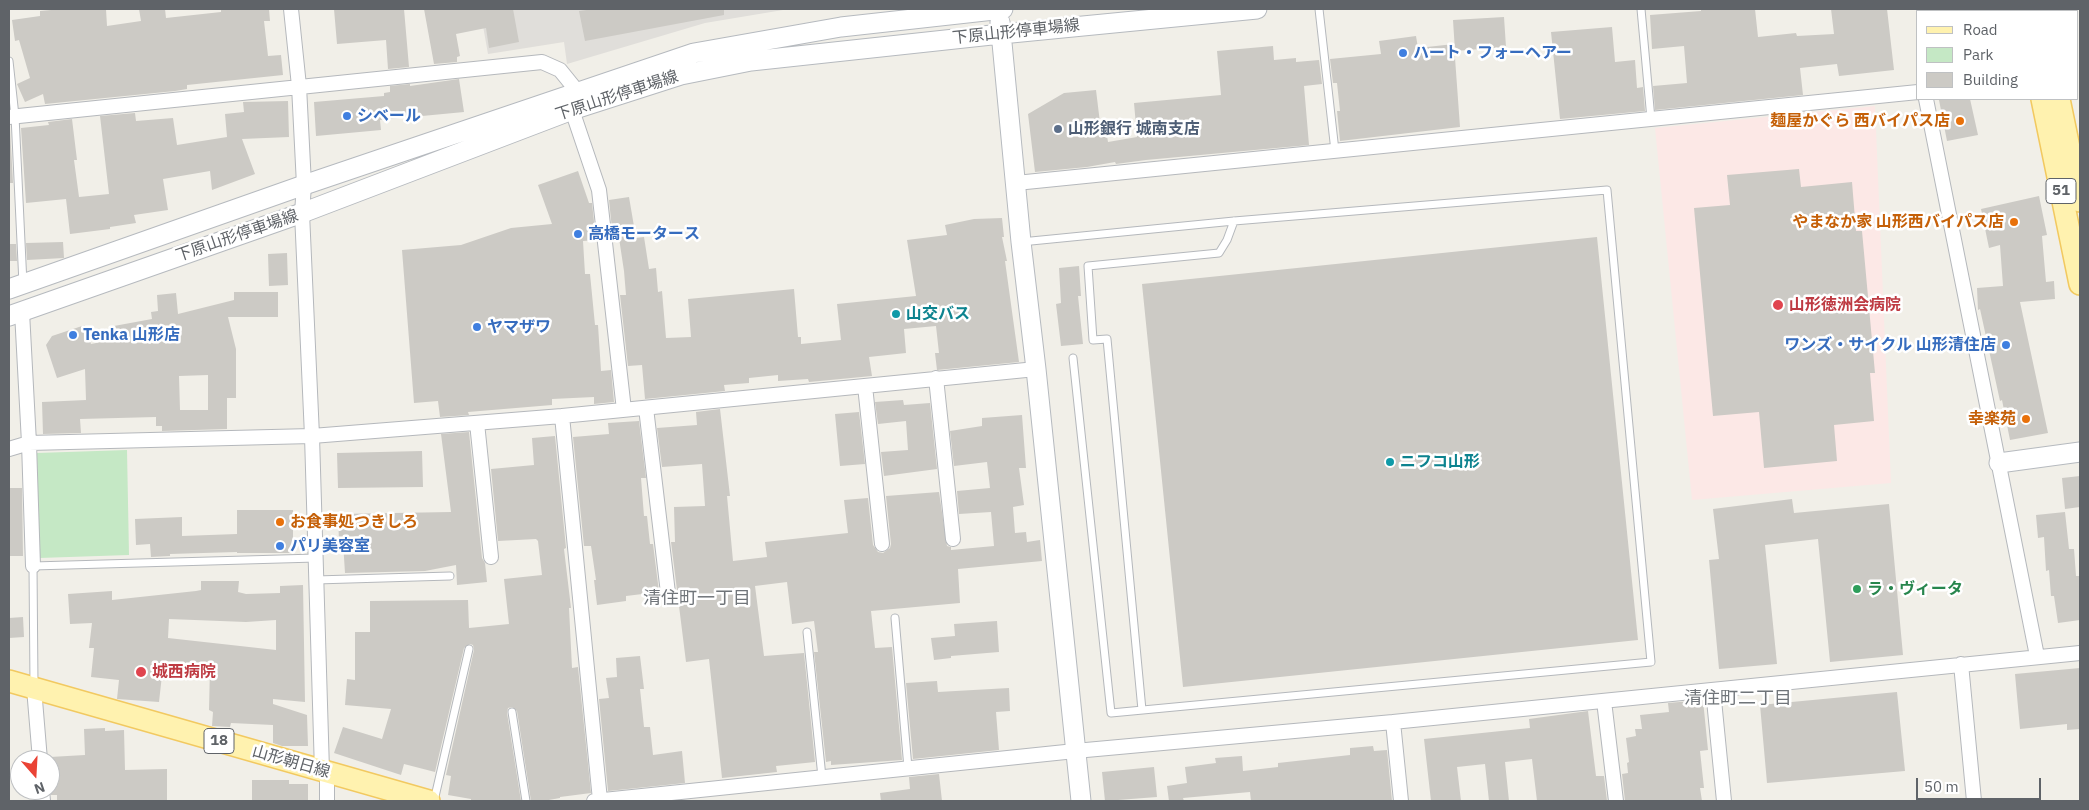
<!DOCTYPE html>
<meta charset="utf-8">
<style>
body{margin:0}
#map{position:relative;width:2089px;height:810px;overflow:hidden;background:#f1efe8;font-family:"IBM Plex Sans",sans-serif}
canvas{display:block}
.frame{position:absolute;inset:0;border:10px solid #5f6368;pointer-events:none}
.legend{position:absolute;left:1916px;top:10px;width:162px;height:90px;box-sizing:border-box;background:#fff;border:1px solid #bfc1c3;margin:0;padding:6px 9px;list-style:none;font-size:15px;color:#5f6368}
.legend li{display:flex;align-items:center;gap:10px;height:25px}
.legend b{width:25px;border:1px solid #bfc1c3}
.north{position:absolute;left:10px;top:750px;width:50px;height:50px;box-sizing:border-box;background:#fff;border:1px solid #bfc1c3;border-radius:50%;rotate:161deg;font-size:14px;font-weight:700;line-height:20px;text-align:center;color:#5f6368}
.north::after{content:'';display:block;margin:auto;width:18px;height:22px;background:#ea4335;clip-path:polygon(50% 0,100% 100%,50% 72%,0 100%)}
.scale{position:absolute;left:1916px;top:778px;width:125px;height:22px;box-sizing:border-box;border:2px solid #5f6368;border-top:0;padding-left:6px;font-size:15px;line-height:18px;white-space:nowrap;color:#5f6368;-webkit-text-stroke:4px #fff;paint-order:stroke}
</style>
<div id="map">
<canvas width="2089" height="810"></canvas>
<div class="frame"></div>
<ul class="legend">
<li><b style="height:6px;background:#fff2af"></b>Road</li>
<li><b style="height:14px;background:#c5e8c5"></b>Park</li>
<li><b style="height:14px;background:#cccac5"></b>Building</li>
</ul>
<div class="north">N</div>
<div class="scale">50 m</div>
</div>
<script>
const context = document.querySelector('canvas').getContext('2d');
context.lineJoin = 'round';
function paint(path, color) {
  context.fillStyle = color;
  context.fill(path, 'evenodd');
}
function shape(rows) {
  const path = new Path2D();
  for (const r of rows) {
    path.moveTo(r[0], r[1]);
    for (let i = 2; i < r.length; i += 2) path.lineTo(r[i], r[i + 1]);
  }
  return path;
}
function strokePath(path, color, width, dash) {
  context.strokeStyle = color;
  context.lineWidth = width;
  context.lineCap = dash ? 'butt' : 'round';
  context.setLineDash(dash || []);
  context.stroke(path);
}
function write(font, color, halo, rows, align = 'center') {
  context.font = font + ' "IBM Plex Sans","Noto Sans JP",sans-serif';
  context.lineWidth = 5;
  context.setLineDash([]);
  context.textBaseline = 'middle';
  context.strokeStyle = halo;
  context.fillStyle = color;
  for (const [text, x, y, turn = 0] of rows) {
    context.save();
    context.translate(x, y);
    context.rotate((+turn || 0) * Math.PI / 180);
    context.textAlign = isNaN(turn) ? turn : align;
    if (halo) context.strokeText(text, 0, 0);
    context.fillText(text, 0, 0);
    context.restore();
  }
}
paint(shape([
 [480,9,789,9,705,23,567,64,564,42,488,54]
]), '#e0deda');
paint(shape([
 [1875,106,1891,483,1692,500,1655,128]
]), '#fce8e6');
paint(shape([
 [127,450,129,555,39,558,37,453]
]), '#c5e8c5');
paint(shape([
 [62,9,106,9,107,26,141,21,139,9,165,9,166,18,221,12,221,9,269,9,270,21,264,21,268,56,281,55,283,75,187,85,187,89,175,91,45,104,43,94,25,102,17,84,30,78,19,40,15,41,12,20,40,16,40,11],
 [334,9,404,9,409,67,388,69,386,40,337,44],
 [424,9,513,9,519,42,489,48,486,28,456,34,460,56,457,57,457,62,434,64],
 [594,9,724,9,724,15,585,41,579,11],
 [1701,9,1755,9,1758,37,1796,33,1797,36,1834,34,1831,9,1887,9,1894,70,1839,76,1837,64,1800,68,1803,95,1655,110,1653,86,1687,83,1684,46,1652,49,1650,15,1701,11],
 [1504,17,1506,47,1455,51,1453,20],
 [1612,27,1615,62,1635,60,1637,88,1643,87,1645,111,1560,119,1551,32],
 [1416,36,1418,48,1454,44,1460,127,1340,141,1337,111,1340,111,1337,83,1333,83,1330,59,1381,54,1379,41],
 [1273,46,1274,60,1296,58,1296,62,1319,60,1322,84,1304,86,1309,145,1146,160,1116,164,1115,162,1087,167,1035,172,1028,114,1064,93,1096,90,1101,131,1106,130,1108,142,1137,137,1134,103,1221,95,1217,51],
 [459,79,464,112,380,120,381,130,316,136,314,102,384,96,384,93,390,92,390,86,410,84,410,86],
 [1946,99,1970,99,1978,135,1947,141,1939,100],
 [288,101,289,137,242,139,255,174,212,190,210,171,163,179,168,210,134,215,136,223,110,227,110,229,70,234,66,199,26,203,21,128,49,125,48,122,72,119,77,160,74,160,79,197,109,194,100,116,135,113,136,121,173,118,177,145,227,137,225,114,244,112,243,102],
 [10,129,13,183,9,183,9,130],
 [1799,169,1801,187,1852,182,1856,231,1862,231,1875,373,1870,373,1874,421,1834,425,1837,461,1764,468,1759,412,1713,416,1694,208,1730,205,1727,175],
 [578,171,589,203,592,203,596,240,583,241,585,274,590,274,595,325,598,325,601,371,611,370,614,402,594,404,594,397,552,399,552,405,468,412,469,415,440,417,438,401,414,403,402,250,461,245,511,228,552,224,538,185],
 [2039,196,2047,235,2042,236,2046,282,2054,281,2055,299,2020,302,2048,433,2010,440,2002,400,2000,401,1980,309,1978,310,1977,288,2003,286,2000,245,1989,248,1981,209],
 [629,197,636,238,644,237,649,269,656,268,658,292,662,291,666,338,691,337,688,299,794,289,798,337,801,337,801,344,841,340,837,304,916,296,907,240,947,235,945,225,974,219,1002,218,1004,237,1002,237,1007,261,1005,261,1019,362,937,370,935,353,939,353,936,326,904,329,906,353,869,357,872,376,809,382,808,379,778,381,778,375,749,378,749,383,724,385,725,391,645,399,642,365,628,366,620,295,626,295,624,271,619,238,613,239,609,200],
 [1597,237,1638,640,1183,687,1142,284],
 [63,242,64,258,27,260,26,243],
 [9,244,16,244,17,261,9,261],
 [287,253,288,285,269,286,268,254],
 [1079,266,1081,296,1078,296,1083,344,1061,346,1056,304,1061,303,1059,268],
 [234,292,278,292,278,317,228,317,236,349,236,398,227,398,227,429,162,431,162,426,156,426,156,417,80,419,81,433,43,434,42,402,86,400,85,369,57,378,46,345,52,336,85,325,91,344,117,339,114,326,152,319,151,312,158,311,157,295,176,293,178,314,234,300],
 [208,375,208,410,180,410,179,376],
 [903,400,904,405,930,403,937,469,884,476,881,452,908,450,906,421,878,424,875,402],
 [720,409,730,496,727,496,733,561,767,557,765,542,848,533,844,500,868,498,873,545,878,552,883,553,890,548,891,544,886,496,939,492,947,546,951,547,951,550,994,546,991,512,959,514,957,491,990,488,987,462,954,466,950,431,982,426,982,418,1022,415,1026,468,1019,468,1024,505,1013,507,1015,533,1026,532,1027,542,1040,540,1042,561,958,569,960,603,871,611,875,648,892,647,902,760,831,765,831,761,826,762,814,652,818,652,814,621,792,624,787,582,755,586,764,656,804,653,815,762,776,766,777,772,722,778,709,659,686,662,671,542,675,542,674,507,705,506,702,464,662,467,657,428,697,425,696,412],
 [859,412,865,464,840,466,835,414],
 [639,421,646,478,641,478,644,516,647,516,650,544,653,544,659,592,626,596,626,601,597,605,594,580,596,580,591,546,584,546,573,437,609,434,608,423],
 [469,432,482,558,485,563,487,582,457,585,456,565,425,571,345,573,343,542,339,542,338,514,451,512,441,434],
 [555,436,566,548,564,549,571,608,569,608,572,668,578,667,591,793,560,797,560,798,543,801,531,801,517,711,512,707,508,708,507,713,521,801,471,801,471,799,448,795,451,776,446,775,474,650,473,645,470,644,464,648,435,772,404,764,401,775,334,753,343,727,382,739,391,709,345,705,347,679,355,680,355,632,370,632,370,601,468,600,469,628,509,624,504,579,542,575,538,541,536,539,498,541,491,469,534,465,532,438],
 [422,451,423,487,338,488,337,453],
 [2080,476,2080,507,2065,509,2062,478],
 [9,488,22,488,23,556,9,556],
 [1792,499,1794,513,1889,504,1903,655,1830,662,1818,539,1765,545,1777,664,1719,669,1709,560,1719,559,1713,509],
 [237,510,293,510,293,553,237,553,237,552,170,554,170,556,151,557,150,544,136,545,135,519,182,517,182,536,237,534],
 [2065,512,2069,549,2074,549,2076,576,2080,576,2080,620,2058,623,2054,596,2051,596,2049,570,2046,571,2044,537,2038,538,2036,515],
 [201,581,239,581,238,592,246,594,280,593,280,586,303,585,305,702,273,699,273,704,307,715,308,746,282,746,273,743,273,725,231,723,230,727,212,726,213,712,209,710,210,667,163,666,159,702,117,699,119,680,91,677,94,648,89,648,92,623,70,624,68,594,112,591,112,600,196,591,201,590],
 [169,619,246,622,276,620,276,650,168,638],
 [23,617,24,637,9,638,9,618],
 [997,621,999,652,951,656,951,658,934,660,931,638,955,636,954,624],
 [640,656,644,689,640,689,644,727,650,727,653,755,682,751,685,783,608,791,599,699,609,698,606,678,617,677,616,658],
 [2080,668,2080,729,2067,730,2067,724,2020,729,2015,674],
 [937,681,938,692,1009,688,1010,711,996,712,999,750,913,759,906,683],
 [1897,692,1905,771,1767,783,1760,705],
 [1703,700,1708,750,1700,751,1704,788,1700,788,1702,801,1625,801,1622,774,1628,773,1627,763,1629,762,1626,738,1636,736,1635,729,1642,729,1640,715,1669,712,1668,703],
 [1588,711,1596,776,1604,776,1607,801,1537,801,1532,759,1505,762,1509,801,1489,801,1485,764,1457,767,1461,801,1431,801,1424,739,1530,728,1529,719],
 [105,728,105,731,124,730,125,770,167,769,167,801,57,801,57,795,51,795,50,757,85,755,84,729],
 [1373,746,1374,751,1387,750,1392,801,1251,801,1250,792,1183,798,1184,801,1169,801,1167,786,1187,783,1185,767,1216,763,1215,758,1242,756,1243,771,1278,767,1278,763,1350,755,1350,748],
 [1154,767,1157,797,1105,801,1102,772],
 [939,774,942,801,881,801,880,793,910,789,909,777],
 [252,780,289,780,289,784,308,784,308,801,252,801]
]), '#cccac5');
const lane = shape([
 [1319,9,1335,151],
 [1641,9,1651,119],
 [9,61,15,116,23,284],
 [1021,242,1234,221,1607,190,1651,662,1111,713,1073,358],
 [316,580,450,576],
 [895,618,908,768],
 [807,632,822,777],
 [34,685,33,566,316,558],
 [1142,710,1107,339,1093,340,1088,266,1219,253,1227,240,1234,221],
 [512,712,526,801],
 [434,801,469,649]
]);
const street = shape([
 [291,9,299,86,304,185,302,213,312,436,322,771],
 [1926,99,2037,656],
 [572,110,599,190,624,410],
 [9,117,542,62,560,70,577,91],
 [1016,183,1918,92],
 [22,312,29,443,33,566],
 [936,378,953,539],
 [865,386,882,544],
 [646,408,668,593],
 [562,416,600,800],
 [477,423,491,557],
 [9,449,29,443,312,436,562,416,1036,369],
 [1961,664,1974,801],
 [34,688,40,760],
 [1713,690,1724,801],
 [1604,701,1616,801],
 [1393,722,1401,801],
 [42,790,43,801],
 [327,801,327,773],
 [594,801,1075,751,1393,722,2080,653]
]);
const secondary = shape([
 [1000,22,1021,242,1036,369,1081,801],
 [9,289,304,185,694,53,841,27,1003,9],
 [9,316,302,213,572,110,681,75,751,61,1001,34,1257,9],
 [1999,463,2080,452]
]);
const primary = shape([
 [2023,9,2024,11],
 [2041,9,2041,11],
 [2042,99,2080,284],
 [2059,99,2080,201],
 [9,681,429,801]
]);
strokePath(lane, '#b5b8bc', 9);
strokePath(street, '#b5b8bc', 16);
strokePath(secondary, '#b6babf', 21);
strokePath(primary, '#f2c960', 24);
strokePath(lane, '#fff', 7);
strokePath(street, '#fff', 14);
strokePath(secondary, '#fff', 19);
strokePath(primary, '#fff2af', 21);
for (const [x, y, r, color] of [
 [1403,53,5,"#3f7fe0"],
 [347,116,5,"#3f7fe0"],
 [1960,121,5,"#e8710a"],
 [1058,129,5,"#5c6f8a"],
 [2014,222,5,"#e8710a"],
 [578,234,5,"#3f7fe0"],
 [1778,305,6,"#e0444e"],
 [896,314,5,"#0f9aa8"],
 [477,327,5,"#3f7fe0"],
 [73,335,5,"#3f7fe0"],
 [2006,345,5,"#3f7fe0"],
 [2026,419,5,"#e8710a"],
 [1390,462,5,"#0f9aa8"],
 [280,522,5,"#e8710a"],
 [280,546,5,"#3f7fe0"],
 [1857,589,5,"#2e9e5b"],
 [141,672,6,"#e0444e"]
]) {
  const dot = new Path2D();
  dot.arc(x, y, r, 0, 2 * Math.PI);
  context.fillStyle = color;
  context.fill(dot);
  strokePath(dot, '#fff', 2);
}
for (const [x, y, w] of [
 [2061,191,30],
 [219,741,30]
]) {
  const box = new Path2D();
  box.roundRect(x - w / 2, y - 12.5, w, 25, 4);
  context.fillStyle = '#fff';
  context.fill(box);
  strokePath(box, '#5f6368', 1);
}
write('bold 15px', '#5f6368', null, [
 ["51",2061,191],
 ["18",219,741]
]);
write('16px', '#5f6368', '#fff', [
 ["下原山形停車場線",1016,32,-6],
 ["下原山形停車場線",617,96,-18],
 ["下原山形停車場線",237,236,-19],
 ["山形朝日線",291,762,16]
]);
write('bold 16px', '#366cbe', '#fff', [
 ["ハート・フォーヘアー",1413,53],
 ["シベール",357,116],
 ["高橋モータース",588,234],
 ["ヤマザワ",487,327],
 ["Tenka 山形店",83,335],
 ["ワンズ・サイクル 山形清住店",1996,345,"right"],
 ["パリ美容室",290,546]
], 'left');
write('bold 16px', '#c56008', '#fff', [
 ["麺屋かぐら 西バイパス店",1950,121],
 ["やまなか家 山形西バイパス店",2004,222],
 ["幸楽苑",2016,419],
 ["お食事処つきしろ",290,522,"left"]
], 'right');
write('bold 16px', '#4e5e75', '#fff', [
 ["山形銀行 城南支店",1068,129]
], 'left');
write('bold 16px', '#be3a42', '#fff', [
 ["山形徳洲会病院",1789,305],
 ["城西病院",152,672]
], 'left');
write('bold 16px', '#0d838f', '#fff', [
 ["山交バス",906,314],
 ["ニフコ山形",1400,462]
], 'left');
write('bold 16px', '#27864d', '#fff', [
 ["ラ・ヴィータ",1867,589]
], 'left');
write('18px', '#70757a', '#fff', [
 ["清住町一丁目",697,599],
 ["清住町二丁目",1738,699]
]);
</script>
